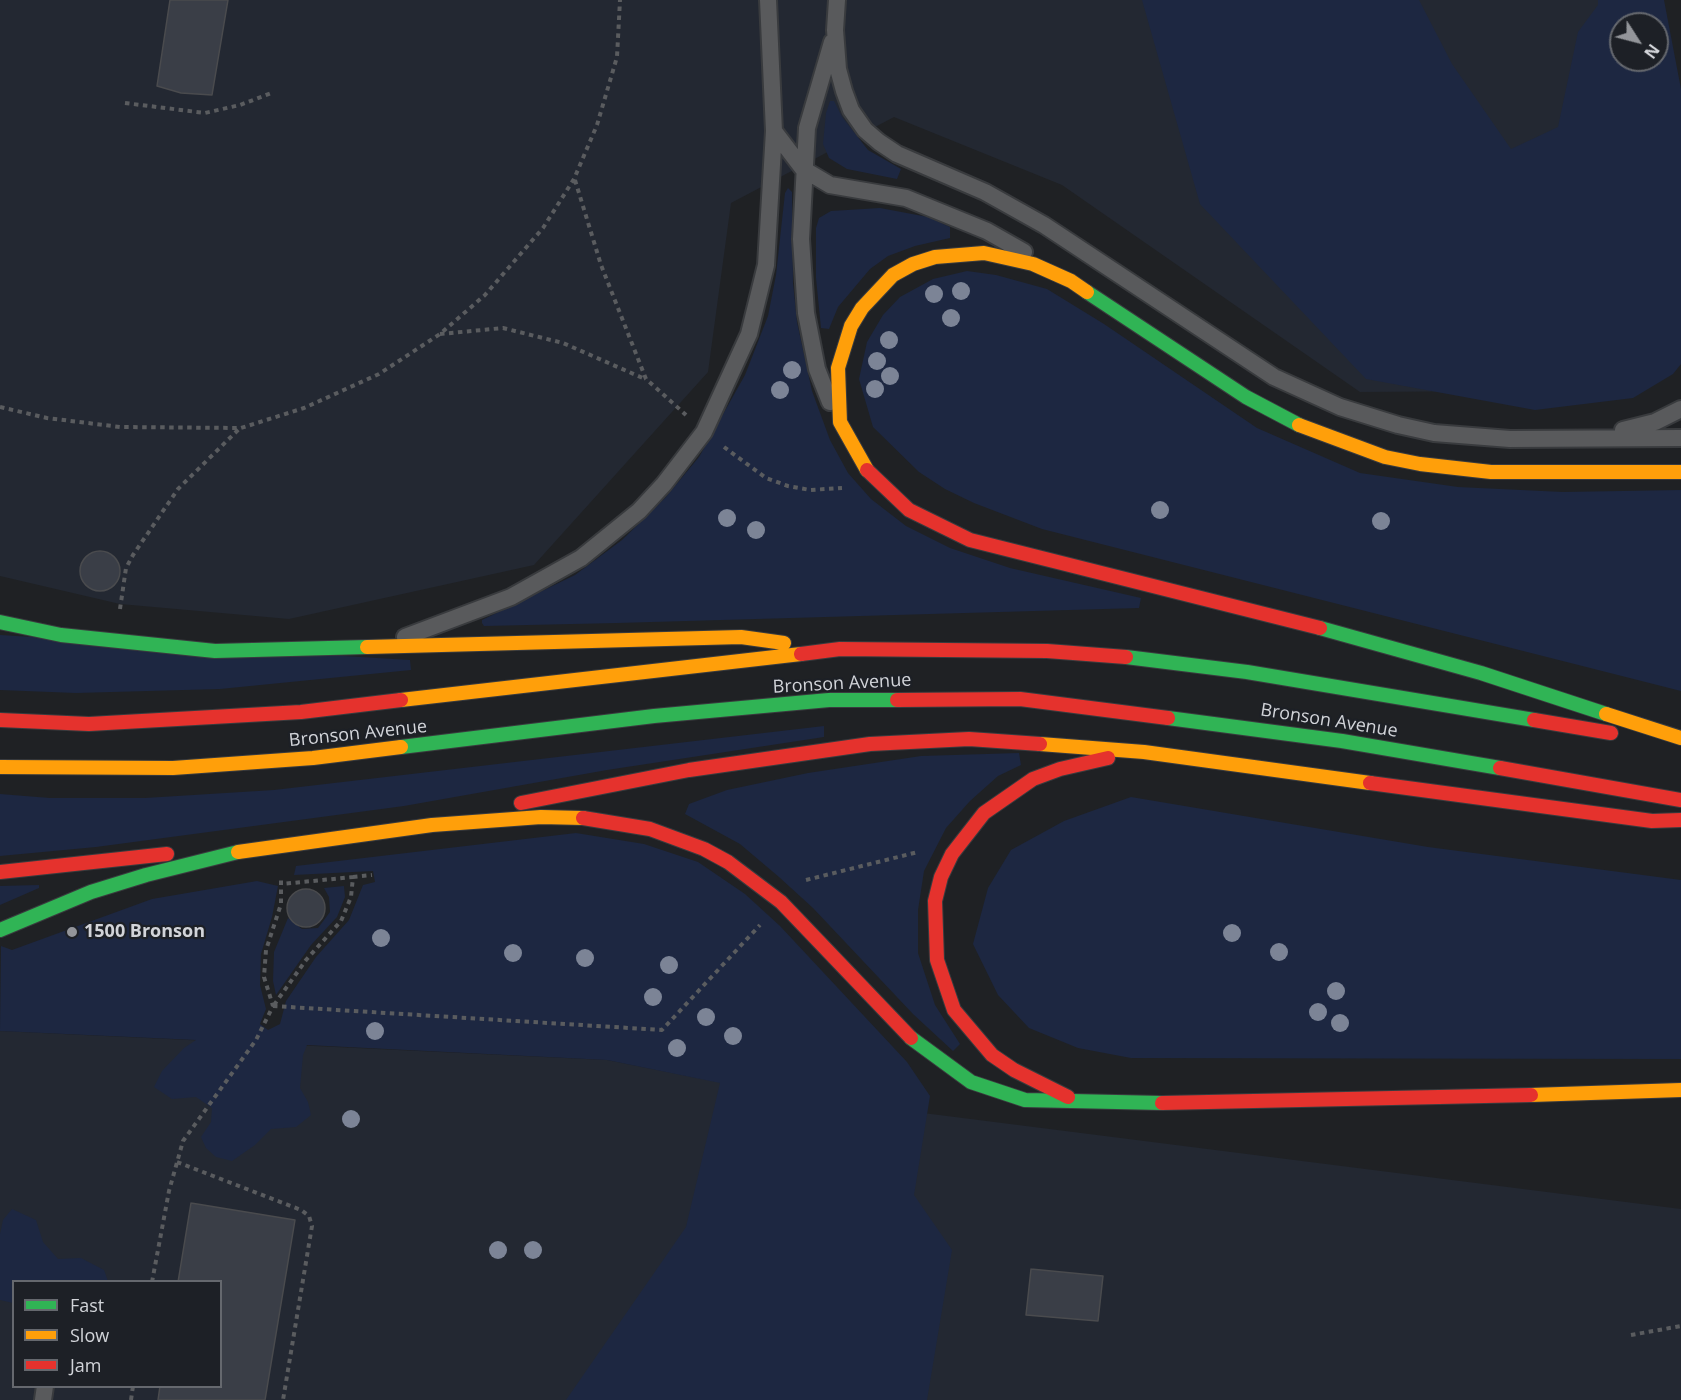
<!DOCTYPE html>
<style>
body{margin:0}
#map{position:relative;width:1681px;height:1400px;overflow:hidden;background:#1f2124;font-family:"Open Sans",sans-serif}
canvas{display:block}
.legend{position:absolute;left:12px;top:1280px;width:210px;height:108px;box-sizing:border-box;background:#1d2026;border:2px solid #65686e;margin:0;padding:8px 10px;list-style:none;font-size:18px;color:#d2d4d9}
.legend li{display:flex;align-items:center;gap:12px;height:30px}
.legend b{width:30px;border:2px solid #65686e}
.north{position:absolute;left:1609px;top:12px;width:60px;height:60px;box-sizing:border-box;background:#1d2026;border:2px solid #65686e;border-radius:50%;rotate:126deg;font-size:16px;font-weight:700;line-height:24px;text-align:center;color:#d2d4d9}
.north::after{content:'';display:block;margin:auto;width:21px;height:27px;background:#93959a;clip-path:polygon(50% 0,100% 100%,50% 72%,0 100%)}
</style>
<div id="map">
<canvas width="1681" height="1400"></canvas>
<ul class="legend">
<li><b style="height:8px;background:#30b455"></b>Fast</li>
<li><b style="height:8px;background:#ff9f0a"></b>Slow</li>
<li><b style="height:8px;background:#e5322d"></b>Jam</li>
</ul>
<div class="north">N</div>
</div>
<script>
const context = document.querySelector('canvas').getContext('2d');
context.lineJoin = 'round';
function paint(path, color) {
  context.fillStyle = color;
  context.fill(path, 'evenodd');
}
function shape(rows) {
  const path = new Path2D();
  for (const r of rows) {
    if (r.length === 3) {
      path.moveTo(r[0] + r[2], r[1]);
      path.arc(r[0], r[1], r[2], 0, 2 * Math.PI);
      continue;
    }
    path.moveTo(r[0], r[1]);
    for (let i = 2; i < r.length; i += 2) path.lineTo(r[i], r[i + 1]);
  }
  return path;
}
function strokePath(path, color, width, dash) {
  context.strokeStyle = color;
  context.lineWidth = width;
  context.lineCap = dash ? 'butt' : 'round';
  context.setLineDash(dash || []);
  context.stroke(path);
}
function write(font, color, halo, rows, align = 'center') {
  context.font = font + ' "Open Sans",sans-serif';
  context.lineWidth = 4.5;
  context.setLineDash([]);
  context.textBaseline = 'middle';
  context.strokeStyle = halo;
  context.fillStyle = color;
  for (const [text, x, y, turn = 0] of rows) {
    context.save();
    context.translate(x, y);
    context.rotate((+turn || 0) * Math.PI / 180);
    context.textAlign = isNaN(turn) ? turn : align;
    if (halo) context.strokeText(text, 0, 0);
    context.fillText(text, 0, 0);
    context.restore();
  }
}
paint(shape([
 [0,0,1655,0,1681,147,1681,336,1636,390,1360,392,1062,185,894,117,731,203,708,372,534,565,289,619,120,604,0,576],
 [1621,24,1657,24,1657,60,1621,60],
 [0,1031,607,1060,789,1096,1681,1209,1681,1400,0,1400],
 [14,1282,220,1282,220,1386,14,1386]
]), '#232832');
paint(shape([
 [1142,0,1419,0,1452,64,1511,149,1558,127,1578,32,1598,5,1598,0,1664,0,1681,89,1681,364,1673,374,1633,398,1535,410,1366,379,1200,204],
 [1621,24,1657,24,1657,60,1621,60],
 [830,101,834,101,842,117,868,150,901,169,897,179,847,169,829,158,823,144,826,113],
 [788,188,792,192,793,283,797,322,812,391,830,440,848,473,871,499,906,526,950,548,1010,568,1141,598,1139,608,617,623,484,626,482,623,482,620,575,575,622,540,665,498,699,457,745,375,768,316,776,275,785,193],
 [880,208,928,217,950,227,950,238,915,246,888,256,870,269,838,307,829,329,821,328,816,278,816,228,819,218,831,211],
 [967,271,996,275,1047,289,1104,324,1257,428,1360,473,1458,487,1563,492,1681,490,1681,691,1042,529,974,503,945,489,919,472,873,427,859,379,867,342,883,315,900,297,933,279],
 [0,635,410,660,411,670,220,689,76,693,0,690],
 [824,726,824,737,607,770,404,806,96,847,0,856,0,794,50,798,145,798,274,790],
 [1019,753,1021,765,998,776,970,801,946,828,924,871,918,910,918,953,935,1005,960,1044,953,1051,913,1014,813,908,779,877,740,844,685,814,689,804,727,790,808,773,921,756],
 [1131,797,1428,847,1681,880,1681,1059,1131,1058,1078,1048,1029,1028,998,995,973,944,988,888,1011,850,1064,821],
 [576,833,644,844,698,862,745,894,780,926,907,1062,930,1096,914,1195,952,1250,927,1400,566,1400,686,1227,720,1083,607,1060,307,1045,303,1055,300,1088,308,1102,311,1115,296,1127,271,1129,255,1145,232,1161,216,1157,206,1148,201,1137,211,1122,212,1108,196,1097,172,1099,154,1087,162,1071,184,1048,196,1040,0,1031,1,946,12,950,152,899,257,881,278,886,272,917,261,954,260,985,266,1009,260,1024,268,1030,280,1024,286,1001,316,957,349,920,363,885,375,882,373,871,294,875,296,866],
 [39,885,39,888,0,905,0,886],
 [344,886,345,897,337,917,311,945,276,995,273,981,274,952,288,918,302,929,318,928,330,912,329,897,324,888],
 [12,1209,36,1220,43,1242,58,1259,81,1258,104,1270,108,1281,14,1282,13,1303,0,1300,0,1234,3,1220]
]), '#1d2741');
const building = shape([
 [170,0,228,0,212,95,181,93,157,86,170,0],
 [100,571,20],
 [306,908,19],
 [191,1203,295,1220,265,1400,158,1400,160,1386,220,1386,220,1282,178,1282,191,1203],
 [1031,1269,1103,1276,1098,1321,1026,1315,1031,1269]
]);
paint(building, '#3a3e47');
strokePath(building, '#4a4b4e', 1.5);
const lane = shape([
 [837,0,835,30,838,69,844,91,851,110,865,130,879,142,897,154,985,192,1044,225,1274,377,1340,407,1398,425,1434,433,1510,439,1681,438],
 [774,131,803,169,830,185,906,198,987,231,1024,252],
 [830,402,817,369,806,313,801,239,807,128,832,42],
 [1623,430,1655,422,1681,409],
 [405,637,511,597,581,558,639,511,664,484,704,432,749,334,766,265,774,131,768,0],
 [43,1400,45,1386]
]);
const fast = shape([
 [1087,292,1246,397,1299,425],
 [0,622,61,635,215,651,367,647],
 [1320,628,1481,673,1606,714],
 [1126,657,1247,672,1534,720],
 [1168,718,1342,741,1500,768],
 [401,747,654,716,829,700,897,700],
 [0,930,91,892,146,875,238,852],
 [911,1038,971,1082,1025,1100,1162,1103]
]);
const slow = shape([
 [1299,425,1385,457,1420,464,1491,472,1681,472],
 [867,470,840,422,838,368,851,326,862,308,893,275,913,264,935,257,984,253,1033,264,1071,281,1087,292],
 [367,647,741,637,784,643],
 [401,700,801,654],
 [1606,714,1681,738],
 [1040,744,1144,752,1370,783],
 [0,767,173,768,313,758,401,747],
 [238,852,432,825,541,817,583,818],
 [1531,1095,1681,1090]
]);
const jam = shape([
 [867,470,909,510,970,540,1320,628],
 [801,654,840,649,1047,651,1126,657],
 [897,700,1020,699,1168,718],
 [0,720,89,724,301,712,401,700],
 [1534,720,1611,733],
 [1500,768,1681,800],
 [1370,783,1652,821,1681,820],
 [521,803,689,770,870,744,969,739,1040,744],
 [583,818,650,829,704,849,728,862,781,902,911,1038],
 [0,872,167,854],
 [1068,1097,1014,1070,992,1055,954,1010,937,960,935,901,941,877,952,854,984,813,1033,779,1060,769,1108,758],
 [1162,1103,1531,1095]
]);
strokePath(lane, '#393b3e', 20);
strokePath(fast, '#393b3e', 16);
strokePath(slow, '#393b3e', 16);
strokePath(jam, '#393b3e', 16);
strokePath(shape([
 [125,103,205,113,240,105,274,92],
 [575,180,601,265,646,379,686,415],
 [440,334,503,328,563,343,645,379],
 [0,407,47,418,120,427,241,428,304,408,379,374,440,334,485,295,543,228,574,179,597,125,617,57,620,0],
 [724,447,766,478,788,486,810,490,842,488],
 [120,609,126,568,133,555,178,489,240,428],
 [353,877,372,875],
 [806,880,918,852],
 [274,1005,306,960,341,921,351,897,353,877,282,884],
 [273,1006,662,1030,760,925],
 [177,1162,301,1210,309,1216,312,1226,283,1400],
 [152,1282,169,1191,183,1141,256,1040,273,1006,264,977,266,950,281,904,281,877],
 [1631,1335,1681,1326],
 [131,1400,133,1386]
]), '#5a5c5f', 4, [4.5, 4.5]);
strokePath(lane, '#595a5c', 16);
strokePath(fast, '#30b455', 14);
strokePath(slow, '#ff9f0a', 14);
strokePath(jam, '#e5322d', 14);
context.fillStyle = '#7c8496';
for (const [x, y] of [
 [961,291],
 [934,294],
 [951,318],
 [889,340],
 [877,361],
 [792,370],
 [890,376],
 [875,389],
 [780,390],
 [1160,510],
 [727,518],
 [1381,521],
 [756,530],
 [1232,933],
 [381,938],
 [1279,952],
 [513,953],
 [585,958],
 [669,965],
 [1336,991],
 [653,997],
 [1318,1012],
 [706,1017],
 [1340,1023],
 [375,1031],
 [733,1036],
 [677,1048],
 [351,1119],
 [498,1250],
 [533,1250]
]) {
  context.beginPath();
  context.arc(x, y, 9, 0, 2 * Math.PI);
  context.fill();
}
for (const [x, y, r, color] of [
 [72,932,6,"#93959a"]
]) {
  const dot = new Path2D();
  dot.arc(x, y, r, 0, 2 * Math.PI);
  context.fillStyle = color;
  context.fill(dot);
  strokePath(dot, '#1d2026', 2);
}
write('18px', '#d2d4d9', '#1d2026', [
 ["Bronson Avenue",842,684,-3],
 ["Bronson Avenue",1329,721,9],
 ["Bronson Avenue",358,734,-6]
]);
write('bold 18px', '#d2d4d9', '#1d2026', [
 ["1500 Bronson",84,932]
], 'left');
</script>
